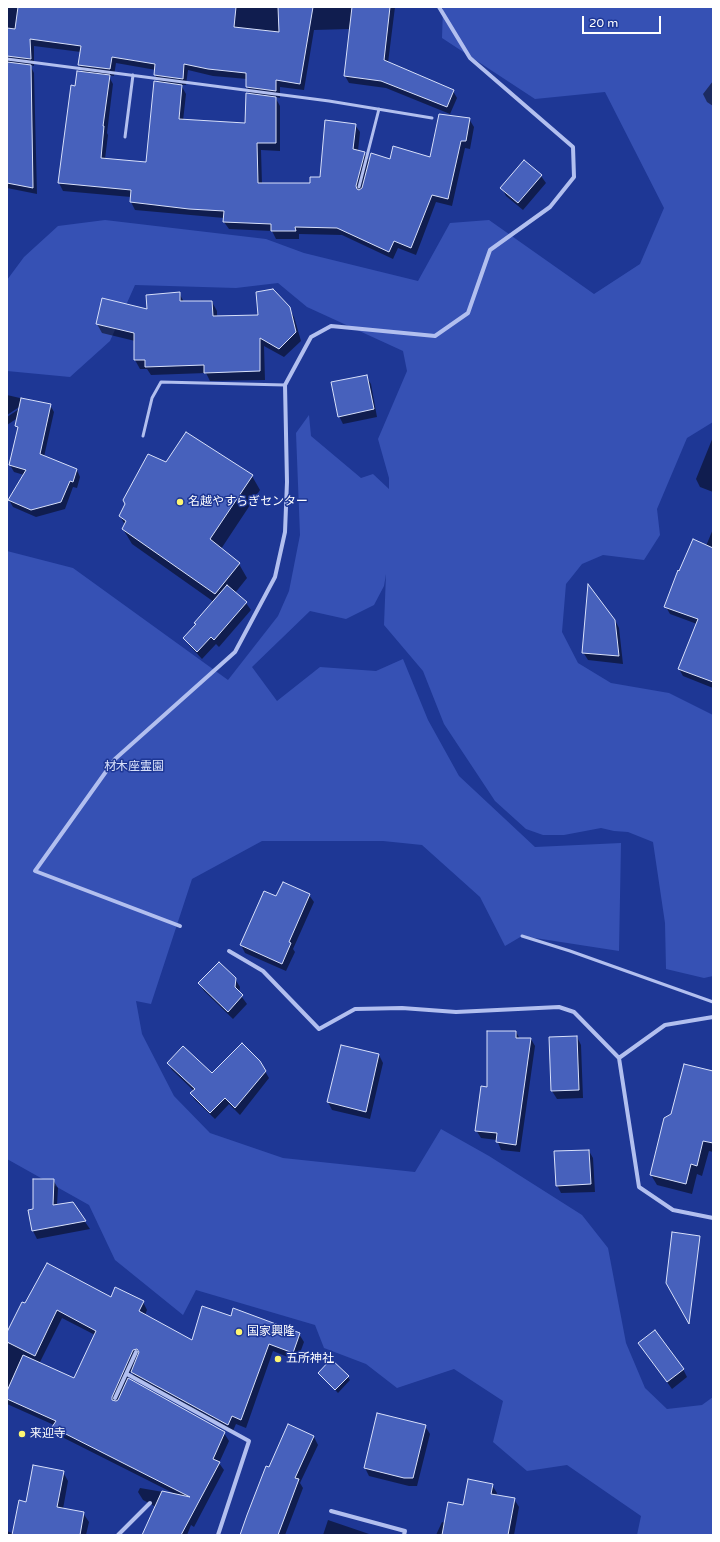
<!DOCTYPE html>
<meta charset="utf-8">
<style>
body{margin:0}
#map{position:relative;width:720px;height:1542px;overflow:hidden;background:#1e3795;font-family:"Varela Round",sans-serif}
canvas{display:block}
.frame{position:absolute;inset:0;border:8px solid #fff;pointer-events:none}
.scale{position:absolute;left:582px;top:16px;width:79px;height:18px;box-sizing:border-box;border:2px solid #fff;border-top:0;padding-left:5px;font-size:12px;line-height:14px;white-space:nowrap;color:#fff;-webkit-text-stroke:3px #1e3795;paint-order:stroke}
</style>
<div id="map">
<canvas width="720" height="1542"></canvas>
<div class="frame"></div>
<div class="scale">20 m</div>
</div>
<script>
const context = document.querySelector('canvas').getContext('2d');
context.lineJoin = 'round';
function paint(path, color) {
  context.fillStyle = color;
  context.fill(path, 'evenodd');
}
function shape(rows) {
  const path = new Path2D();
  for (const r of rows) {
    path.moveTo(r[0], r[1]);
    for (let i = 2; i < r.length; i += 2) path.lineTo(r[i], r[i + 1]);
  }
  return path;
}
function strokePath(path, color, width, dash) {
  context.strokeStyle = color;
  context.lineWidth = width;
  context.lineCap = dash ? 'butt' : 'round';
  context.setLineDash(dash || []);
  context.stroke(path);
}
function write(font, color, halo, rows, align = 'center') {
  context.font = font + ' "Varela Round","Noto Sans JP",sans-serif';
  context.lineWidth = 3;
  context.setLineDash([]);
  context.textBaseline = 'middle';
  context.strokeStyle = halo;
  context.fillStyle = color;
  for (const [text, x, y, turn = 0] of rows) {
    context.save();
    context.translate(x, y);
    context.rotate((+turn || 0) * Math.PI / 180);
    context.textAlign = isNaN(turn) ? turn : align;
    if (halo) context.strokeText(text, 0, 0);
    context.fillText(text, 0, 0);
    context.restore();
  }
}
paint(shape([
 [443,7,713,7,713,422,687,438,657,509,660,535,644,560,603,555,582,564,566,584,562,632,578,663,611,683,669,693,713,715,713,976,704,978,666,969,665,923,653,842,628,832,614,831,601,828,564,835,543,835,526,829,495,801,444,724,423,671,384,625,386,574,384,586,374,605,346,619,310,611,252,667,277,701,320,667,376,671,403,659,428,720,459,776,535,847,621,843,619,951,522,936,505,946,480,897,422,845,383,841,262,841,192,879,151,1004,136,1001,142,1034,174,1096,210,1133,283,1158,415,1172,441,1129,489,1156,582,1215,608,1248,626,1343,645,1388,667,1409,702,1405,713,1397,713,1535,637,1535,641,1516,567,1465,527,1471,493,1442,503,1401,454,1369,397,1388,366,1364,324,1348,315,1325,196,1290,183,1315,115,1260,89,1205,7,1159,7,551,73,568,228,680,278,616,289,591,300,535,296,433,309,415,311,436,361,478,373,474,389,489,389,478,378,439,407,371,403,351,307,307,278,283,236,288,135,285,110,341,70,377,7,371,7,280,24,257,58,226,105,220,266,239,304,253,418,281,450,223,489,220,594,294,640,264,664,208,605,92,535,99,442,38]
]), '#3651b4');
paint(shape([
 [7,7,395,7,388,63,453,91,457,98,450,114,386,88,349,83,345,76,350,29,314,30,304,90,280,87,280,98,275,97,280,106,280,151,261,150,262,184,311,184,321,178,355,125,360,132,358,151,364,153,370,162,430,158,469,119,474,127,470,149,465,148,452,206,436,202,416,255,398,248,393,259,342,235,299,234,299,239,276,239,272,231,229,229,224,222,224,218,135,210,131,202,131,197,63,191,59,183,72,87,76,87,84,73,79,65,81,52,34,46,34,66,30,65,34,73,37,194,7,188],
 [116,63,156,70,155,75,160,83,147,163,105,159,108,135,107,133,113,84,108,75,114,76],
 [188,70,213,76,247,79,247,87,251,95,246,124,183,121,186,94,181,85,186,85],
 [713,81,713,106,707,102,703,94],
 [541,176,546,183,523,210,506,196,502,188],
 [179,293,184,302,212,302,217,311,217,317,260,316,289,308,294,317,301,341,284,357,264,346,265,380,210,381,206,373,151,375,147,369,140,369,135,360,135,341,102,333,97,324,148,310],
 [366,376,371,384,377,417,343,424,339,416],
 [7,395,50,405,54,412,44,457,77,470,80,477,77,488,73,487,65,509,36,517,13,507,9,500,24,475,14,472,10,465,22,415,7,425,7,417,28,403,27,402,7,415],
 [713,437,713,492,700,487,696,479],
 [166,463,252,476,260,490,221,549,239,564,247,578,235,593,246,603,251,610,219,647,216,644,202,659,189,645,184,638,197,625,214,602,132,544,123,529,125,525,120,516],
 [713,529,713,688,683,676,679,669,697,624,670,614,666,607,680,572,706,546],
 [615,620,619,628,623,664,588,660,583,652],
 [309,895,314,902,293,949,295,952,286,971,245,953,241,945,277,898],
 [235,979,240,987,239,993,247,1004,233,1019,204,991,199,983],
 [516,1032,520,1039,531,1039,535,1046,520,1152,501,1150,497,1140,481,1138,476,1130,488,1088],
 [577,1037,581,1045,583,1098,557,1099,552,1091],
 [341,1046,379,1055,383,1063,370,1119,332,1110,328,1102],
 [259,1061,269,1078,240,1115,229,1104,215,1119,195,1100,191,1094,194,1091,172,1070,168,1063,212,1074],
 [713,1072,713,1152,709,1151,702,1176,697,1174,692,1194,657,1185,651,1175,672,1115],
 [589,1151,593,1158,595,1192,561,1193,557,1185],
 [53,1180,58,1188,57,1205,72,1203,90,1229,37,1239,33,1231,29,1210,34,1210],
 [111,1299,143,1302,147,1310,145,1315,192,1342,231,1317,299,1334,304,1342,297,1361,273,1351,246,1428,236,1424,232,1433,136,1380,131,1371,128,1379,224,1433,229,1441,219,1463,224,1470,194,1527,191,1525,187,1535,143,1535,156,1507,143,1500,138,1492,140,1488,175,1494,58,1435,54,1427,54,1425,7,1404,7,1335,22,1303],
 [62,1318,95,1335,74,1380,39,1364],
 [639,1343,683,1369,687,1377,672,1389],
 [319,1373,348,1377,350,1380,338,1393],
 [289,1425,314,1437,318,1445,300,1483,303,1488,285,1535,241,1535],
 [425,1426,430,1434,417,1486,409,1486,369,1476,365,1468],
 [63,1472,68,1481,63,1509,83,1513,89,1522,86,1535,7,1535,7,1531,14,1534,27,1503],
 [492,1485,497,1493,496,1496,514,1499,519,1507,514,1535,436,1535,442,1522,445,1523,463,1506],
 [328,1520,372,1535,323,1535]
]), '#0007');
const building = shape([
 [18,7,236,7,234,27,279,32,278,7,313,7,300,84,276,80,276,91,246,87,246,73,208,69,184,64,183,79,154,75,155,64,112,57,110,69,78,65,81,46,30,39,31,59,7,56,7,28,15,29,18,7],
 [352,7,390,7,384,60,454,90,447,107,381,81,344,76,352,7],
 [7,62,31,65,33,188,7,183,7,62],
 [77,71,110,75,103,126,104,126,101,158,146,162,154,81,182,85,179,119,245,123,246,93,276,97,276,143,257,143,258,183,310,183,310,177,320,177,325,120,356,124,353,149,365,152,356,186,357,189,359,190,362,188,371,153,390,159,393,146,430,157,439,114,470,118,466,141,461,141,448,199,432,195,411,248,394,241,389,252,337,228,295,227,296,231,271,231,271,224,223,222,224,211,189,209,130,202,131,190,58,183,71,85,75,86,77,71],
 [524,160,542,175,518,203,500,188,524,160],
 [273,289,290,307,296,332,279,349,260,338,260,371,204,373,204,365,145,367,145,360,134,360,134,333,96,324,102,298,147,309,146,295,180,292,180,301,212,301,213,316,258,315,256,292,273,289],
 [367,375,374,409,338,417,331,382,367,375],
 [21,398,51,404,40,454,77,469,73,482,70,481,61,502,31,510,8,500,26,470,9,465,18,427,15,426,21,398],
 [186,432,253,475,210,539,240,563,215,594,122,529,126,521,119,516,125,504,123,500,148,454,166,462,186,432],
 [693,539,713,548,713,682,678,669,698,619,664,607,678,570,679,571,693,539],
 [588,584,615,620,619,656,582,653,588,584],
 [227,585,247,602,214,640,211,637,197,652,183,638,196,624,194,623,227,585],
 [283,882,310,894,289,942,291,943,282,964,240,945,264,891,276,896,283,882],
 [219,962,236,978,235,987,243,995,228,1012,198,983,219,962],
 [487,1031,516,1031,516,1038,531,1038,516,1145,496,1142,497,1133,475,1131,481,1086,487,1087,487,1031],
 [577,1036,579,1090,551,1091,549,1037,577,1036],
 [242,1043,260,1061,266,1071,235,1108,225,1098,210,1113,190,1093,195,1089,167,1063,183,1046,212,1073,242,1043],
 [341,1045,379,1054,366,1112,327,1102,341,1045],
 [684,1064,713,1071,713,1143,703,1141,697,1166,691,1164,686,1184,650,1175,664,1118,671,1114,684,1064],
 [589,1150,591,1184,556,1186,554,1151,589,1150],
 [33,1179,54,1179,53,1205,73,1202,86,1221,32,1231,28,1210,33,1209,33,1179],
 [672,1232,700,1236,689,1324,666,1283,672,1232],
 [47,1263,111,1297,115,1287,144,1301,139,1311,192,1340,202,1306,231,1316,233,1308,300,1333,293,1353,269,1344,241,1420,232,1416,228,1425,131,1372,139,1352,137,1349,133,1350,112,1397,112,1400,116,1401,118,1400,128,1378,225,1432,213,1459,220,1462,181,1535,142,1535,162,1491,190,1497,52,1427,56,1421,7,1399,7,1391,23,1355,74,1378,96,1331,57,1310,35,1356,7,1342,7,1332,22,1302,25,1303,47,1263],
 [655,1330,684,1369,667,1382,638,1343,655,1330],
 [331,1359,349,1376,335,1390,318,1373,331,1359],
 [377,1413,426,1425,413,1478,404,1478,364,1468,377,1413],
 [288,1424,314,1436,295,1478,299,1479,278,1535,240,1535,247,1515,266,1466,269,1467,288,1424],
 [33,1465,64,1471,57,1507,84,1512,80,1535,12,1535,19,1500,26,1502,33,1465],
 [468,1479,493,1484,491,1494,515,1498,508,1535,442,1535,448,1502,463,1505,468,1479]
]);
paint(building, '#4761bc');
strokePath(building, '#d8e0fa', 1);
strokePath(shape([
 [7,59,329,101,432,118],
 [125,137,133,75],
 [359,187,379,109],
 [143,436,152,398,161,382,285,385],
 [522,936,570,951,713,1002]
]), '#b2bfef', 3);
strokePath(shape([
 [180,926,35,871,115,759,235,652,275,577,285,532,287,482,285,385,311,337,331,326,435,336,468,313,490,250,550,207,574,177,573,147,470,58,439,7],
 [229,951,263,971,319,1029,355,1009,402,1008,456,1012,559,1007,574,1012,619,1058,639,1187,673,1210,713,1218],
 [619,1058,665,1025,713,1017],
 [127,1374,249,1441,218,1535],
 [115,1398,136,1352],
 [331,1511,405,1531,404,1535],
 [118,1535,150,1503]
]), '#b2bfef', 4);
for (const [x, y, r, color] of [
 [180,502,4,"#fdf572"],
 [239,1332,4,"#fdf572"],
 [278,1359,4,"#fdf572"],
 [22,1434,4,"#fdf572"]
]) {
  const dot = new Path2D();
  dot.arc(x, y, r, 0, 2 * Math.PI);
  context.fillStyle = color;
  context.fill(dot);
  strokePath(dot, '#1e3795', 1.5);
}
write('12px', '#fff', '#1e3795', [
 ["名越やすらぎセンター",188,502],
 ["国家興隆",247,1332],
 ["五所神社",286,1359],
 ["来迎寺",30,1434]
], 'left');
write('12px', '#d8e0fa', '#1e3795', [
 ["材木座霊園",134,767]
]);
</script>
